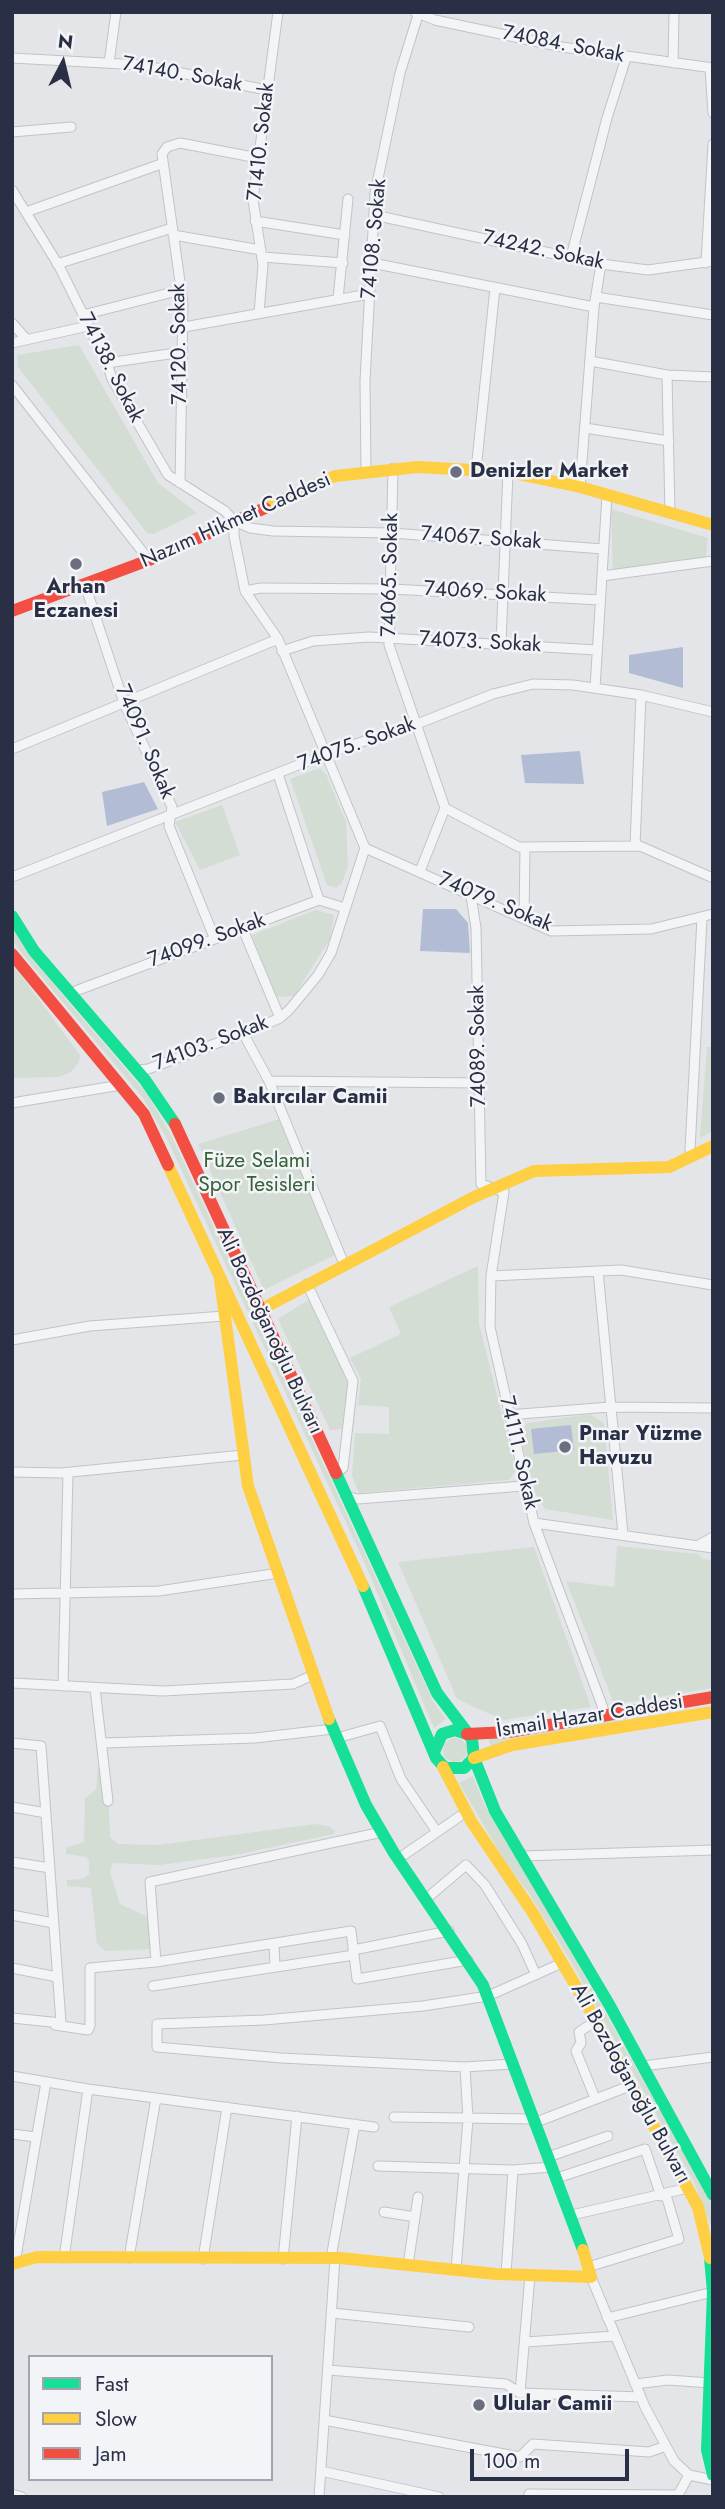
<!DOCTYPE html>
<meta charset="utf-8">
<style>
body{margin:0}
#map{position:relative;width:725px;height:2509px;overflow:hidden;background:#e4e5e9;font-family:Jost,sans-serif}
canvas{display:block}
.frame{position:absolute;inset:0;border:14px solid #292f44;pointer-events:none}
.legend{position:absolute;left:28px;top:2355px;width:245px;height:126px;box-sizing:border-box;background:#f2f4f8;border:2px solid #a2a5b0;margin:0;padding:9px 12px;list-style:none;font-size:21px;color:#292f44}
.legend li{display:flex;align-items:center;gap:14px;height:35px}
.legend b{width:35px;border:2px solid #a2a5b0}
.north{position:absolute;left:28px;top:28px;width:70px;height:70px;-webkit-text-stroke:5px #f2f4f8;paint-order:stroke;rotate:7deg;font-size:19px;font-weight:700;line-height:28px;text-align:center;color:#292f44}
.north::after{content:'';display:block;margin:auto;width:24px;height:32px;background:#292f44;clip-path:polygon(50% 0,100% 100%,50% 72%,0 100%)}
.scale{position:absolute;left:470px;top:2449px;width:159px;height:32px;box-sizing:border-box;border:4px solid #292f44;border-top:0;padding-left:9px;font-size:21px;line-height:24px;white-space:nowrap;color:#292f44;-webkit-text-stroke:5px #f2f4f8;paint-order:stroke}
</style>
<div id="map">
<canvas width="725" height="2509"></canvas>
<div class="frame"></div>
<ul class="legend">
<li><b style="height:9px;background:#16e098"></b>Fast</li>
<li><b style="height:9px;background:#ffcf43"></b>Slow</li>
<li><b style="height:9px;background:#f24e42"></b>Jam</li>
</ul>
<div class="north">N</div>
<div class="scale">100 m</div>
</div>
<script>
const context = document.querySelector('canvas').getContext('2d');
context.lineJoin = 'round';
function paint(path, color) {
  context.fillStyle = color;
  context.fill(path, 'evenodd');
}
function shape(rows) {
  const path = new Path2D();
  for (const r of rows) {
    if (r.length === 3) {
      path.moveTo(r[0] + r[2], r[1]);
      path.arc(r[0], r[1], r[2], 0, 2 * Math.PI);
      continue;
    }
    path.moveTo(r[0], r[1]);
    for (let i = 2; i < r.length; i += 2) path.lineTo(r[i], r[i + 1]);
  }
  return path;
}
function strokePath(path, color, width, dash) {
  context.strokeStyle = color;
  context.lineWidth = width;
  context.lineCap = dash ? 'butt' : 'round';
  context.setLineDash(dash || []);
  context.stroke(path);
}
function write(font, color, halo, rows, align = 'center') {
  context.font = font + ' Jost,sans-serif';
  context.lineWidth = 5;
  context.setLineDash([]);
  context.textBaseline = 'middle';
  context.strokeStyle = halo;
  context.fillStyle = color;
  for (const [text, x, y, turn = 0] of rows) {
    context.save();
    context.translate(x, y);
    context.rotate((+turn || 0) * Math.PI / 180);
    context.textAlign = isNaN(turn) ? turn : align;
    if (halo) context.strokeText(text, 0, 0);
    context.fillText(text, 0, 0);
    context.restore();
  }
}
paint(shape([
 [79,345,158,483,197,513,153,534,147,533,18,367,17,355],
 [611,509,708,538,705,562,613,575],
 [320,768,326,774,346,822,348,866,342,883,336,888,327,885,290,779],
 [222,805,240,855,200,870,175,822],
 [316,910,334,915,330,939,294,996,276,997,252,935],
 [12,929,65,998,147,1094,172,1137,433,1701,446,1719,434,1728,363,1559,167,1139,143,1098,19,950,12,939],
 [12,963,80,1055,79,1062,71,1072,59,1077,12,1078],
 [707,1047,713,1047,713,1131,700,1138],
 [280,1119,335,1255,264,1290,198,1144],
 [478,1266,479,1324,516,1470,509,1480,359,1493,352,1476,355,1433,389,1434,389,1407,358,1405,361,1379,350,1358,401,1334,389,1307],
 [310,1299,350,1383,343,1429,330,1430,278,1319],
 [590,1414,604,1423,613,1520,545,1509,535,1492,520,1435,527,1423],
 [617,1546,698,1554,702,1559,713,1560,713,1688,616,1704,613,1701,566,1581,614,1587],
 [534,1547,591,1707,503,1720,457,1699,398,1562],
 [713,1705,491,1746,488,1738,510,1737],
 [455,1750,12],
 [107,1761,110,1837,118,1844,158,1845,315,1824,329,1826,335,1831,334,1834,235,1855,159,1865,113,1863,110,1872,120,1904,152,1919,154,1949,105,1951,97,1944,91,1888,67,1886,67,1880,83,1879,89,1874,89,1862,86,1857,66,1854,66,1848,84,1842,85,1798,96,1790,98,1768],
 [473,1776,484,1804,561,1934,699,2180,713,2208,713,2232,694,2182,573,1965,528,1892,504,1860,459,1783]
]), '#d3ddd4');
paint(shape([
 [683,647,683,688,629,673,629,655],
 [580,751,584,784,525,783,521,755],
 [144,782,158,809,107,826,102,792],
 [423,909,456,909,468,923,470,953,420,951],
 [571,1425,574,1450,534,1454,531,1429]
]), '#b2bdd5');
const street = shape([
 [415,12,435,20,562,47,713,68],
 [12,58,141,65,267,90],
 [109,63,116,12],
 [673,63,674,12],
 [710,68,713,113],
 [12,132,71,127],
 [12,190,59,266,107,363,112,379,168,475,225,511,234,521,250,528,273,531,392,533,603,549],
 [26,212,161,164],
 [374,215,601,264,648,270,713,261],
 [255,221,345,235],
 [173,235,261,250],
 [262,257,343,263],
 [571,257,607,118,626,58],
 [372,263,594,307],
 [706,263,713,144],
 [57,264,172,228],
 [596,297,713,315],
 [338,299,348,199],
 [259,313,263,265,253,200,278,12],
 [83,315,181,290],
 [12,323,27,340],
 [184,327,369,294],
 [12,343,88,326],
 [590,361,667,375,713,377],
 [107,363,183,352],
 [667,375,670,513],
 [12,385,149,560],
 [585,428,669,441],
 [393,468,389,645,445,808],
 [476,470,495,288],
 [366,471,365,381,375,193,400,73,419,12],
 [180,483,183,303,162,154,167,147,180,143,258,158],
 [580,487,594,307,601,264],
 [602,576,713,561],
 [85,585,124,703,172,807,169,826,214,937],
 [245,591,261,588,391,589,600,600],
 [501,643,508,472],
 [282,651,313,641,369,637,597,650],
 [595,688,607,495],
 [12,749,278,639],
 [278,774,319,900],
 [445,808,519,847,640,846,713,878],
 [635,846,641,695],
 [365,848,551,931,651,929,713,914],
 [420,871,445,808],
 [12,877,334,751,417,724,493,694,533,684,573,685,641,695,713,712],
 [471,896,476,928,481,1184,504,1192,491,1276,490,1327,534,1523,606,1716],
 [524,919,525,848],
 [242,927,280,1018],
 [70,993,319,900,345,908],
 [243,1033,269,1081,344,1264],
 [137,1070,148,1069,252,1030,280,1018,289,1010,318,975,331,953,365,848,278,639,245,591,234,536,234,521],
 [269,1081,481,1083],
 [12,1103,121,1085],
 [693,1156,690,1150,702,918],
 [598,1271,623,1534],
 [491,1276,621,1270,713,1285],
 [307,1284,353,1381,343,1468,335,1473],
 [12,1340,90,1326,224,1316],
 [508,1415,610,1407,713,1408],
 [12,1472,61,1473,243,1455],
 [346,1496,358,1499,523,1486],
 [534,1523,713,1548],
 [699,1545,713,1537],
 [12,1594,159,1591,279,1573],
 [12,1683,163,1691,293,1684,313,1675],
 [63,1686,68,1473],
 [95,1688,108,1801],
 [337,1738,380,1726,401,1779,437,1832],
 [12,1743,41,1746,61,2023,12,2018],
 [104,1743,255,1738,333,1729],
 [12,1807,46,1813],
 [522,1856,713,1850],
 [398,1859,466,1812],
 [12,1862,50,1868],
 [426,1899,466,1865,485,1885,522,1944,536,1975],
 [12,1915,53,1923],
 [274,1944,275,1967],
 [353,1950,449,1931],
 [156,1962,150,1882,382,1832],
 [12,1968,57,1977],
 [153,1986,354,1955],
 [55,2025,88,2030,90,2026,90,1968,156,1962,351,1931,357,1979,468,1960],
 [588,2026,579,2032,581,2043,576,2051,595,2098],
 [513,2064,465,2067,281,2058,157,2047,157,2024,264,2020,423,2006,488,1996,562,1963],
 [643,2066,713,2057],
 [12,2076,88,2089,374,2127],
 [394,2117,532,2119],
 [534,2123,632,2085],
 [12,2134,36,2137],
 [548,2157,608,2136],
 [378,2166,513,2170,552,2167],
 [557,2178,645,2149,661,2196],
 [384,2212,415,2217],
 [572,2215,688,2188],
 [64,2258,88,2089],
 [129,2258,156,2098],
 [331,2258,355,2124],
 [203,2259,227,2107],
 [283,2259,297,2116],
 [12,2263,15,2263,46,2082],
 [408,2265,418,2197],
 [588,2267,679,2239,666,2195],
 [456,2270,468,2119,465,2067],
 [506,2274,513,2170],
 [591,2277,645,2407,674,2461,689,2475,713,2480],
 [332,2313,469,2327],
 [607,2318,713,2292],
 [526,2342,614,2336],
 [328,2370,506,2384,520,2393,641,2397],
 [635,2384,668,2380,711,2383],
 [520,2393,530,2275],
 [324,2420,520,2457,533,2444,649,2452,666,2446],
 [321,2471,439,2497],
 [12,2494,22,2497],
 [529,2494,678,2495,689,2475],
 [319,2497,335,2258]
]);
strokePath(street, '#c2c3c7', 11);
strokePath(street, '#f3f4f6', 9);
strokePath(shape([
 [12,916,34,951,145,1080,175,1124],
 [336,1473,437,1693,472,1739,474,1758,464,1768,445,1768,436,1758,363,1586],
 [329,1719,366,1805,394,1853,483,1985,583,2250],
 [434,1752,442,1734,455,1730,467,1734],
 [474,1758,495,1811,610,2006,713,2195],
 [710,2258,713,2292,707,2450,713,2475]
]), '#16e098', 12);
strokePath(shape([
 [265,508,335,476,418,467,508,472,580,487,713,525],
 [168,1165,363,1586],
 [220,1280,248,1486,329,1719],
 [260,1310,474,1197,534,1171,669,1167,713,1146],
 [474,1758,512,1745,713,1712],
 [443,1767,471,1821,533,1913,594,2017,698,2207,710,2258],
 [12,2264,37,2257,340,2258,496,2274,591,2277,583,2250]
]), '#ffcf43', 12);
strokePath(shape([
 [12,611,149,560,265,508],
 [12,954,144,1114,168,1165],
 [175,1124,336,1473],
 [467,1734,508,1732,713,1697]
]), '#f24e42', 12);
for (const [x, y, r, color] of [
 [456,472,7,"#6a6f7e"],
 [76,564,7,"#6a6f7e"],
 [219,1098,7,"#6a6f7e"],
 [565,1447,7,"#6a6f7e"],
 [479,2405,7,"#6a6f7e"]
]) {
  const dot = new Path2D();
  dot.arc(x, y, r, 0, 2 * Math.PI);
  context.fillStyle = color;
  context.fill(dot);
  strokePath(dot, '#f2f4f8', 2.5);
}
write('21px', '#292f44', '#f2f4f8', [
 ["74084. Sokak",563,45,11],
 ["74140. Sokak",182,75,10],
 ["71410. Sokak",262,142,-84],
 ["74108. Sokak",375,239,-85],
 ["74242. Sokak",543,251,12],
 ["74120. Sokak",180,344,-91],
 ["74138. Sokak",110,368,63],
 ["Nazım Hikmet Caddesi",236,521,-24],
 ["74067. Sokak",481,539,4],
 ["74065. Sokak",391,575,-89],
 ["74069. Sokak",485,593,3],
 ["74073. Sokak",480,643,3],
 ["74091. Sokak",144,742,67],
 ["74075. Sokak",357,745,-20],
 ["74079. Sokak",495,903,23],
 ["74099. Sokak",207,941,-20],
 ["74103. Sokak",211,1044,-21],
 ["74089. Sokak",479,1046,-91],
 ["Ali Bozdoğanoğlu Bulvarı",269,1331,65],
 ["74111. Sokak",518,1453,77],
 ["İsmail Hazar Caddesi",590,1717,-9],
 ["Ali Bozdoğanoğlu Bulvarı",630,2084,61]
]);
write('bold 21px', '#292f44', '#f2f4f8', [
 ["Denizler Market",470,472],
 ["Arhan",76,588,"center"],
 ["Eczanesi",76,612,"center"],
 ["Bakırcılar Camii",233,1098],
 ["Pınar Yüzme",579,1435],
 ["Havuzu",579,1459],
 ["Ulular Camii",493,2405]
], 'left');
write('21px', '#376136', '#f2f4f8', [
 ["Füze Selami",257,1162],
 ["Spor Tesisleri",257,1186]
]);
</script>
